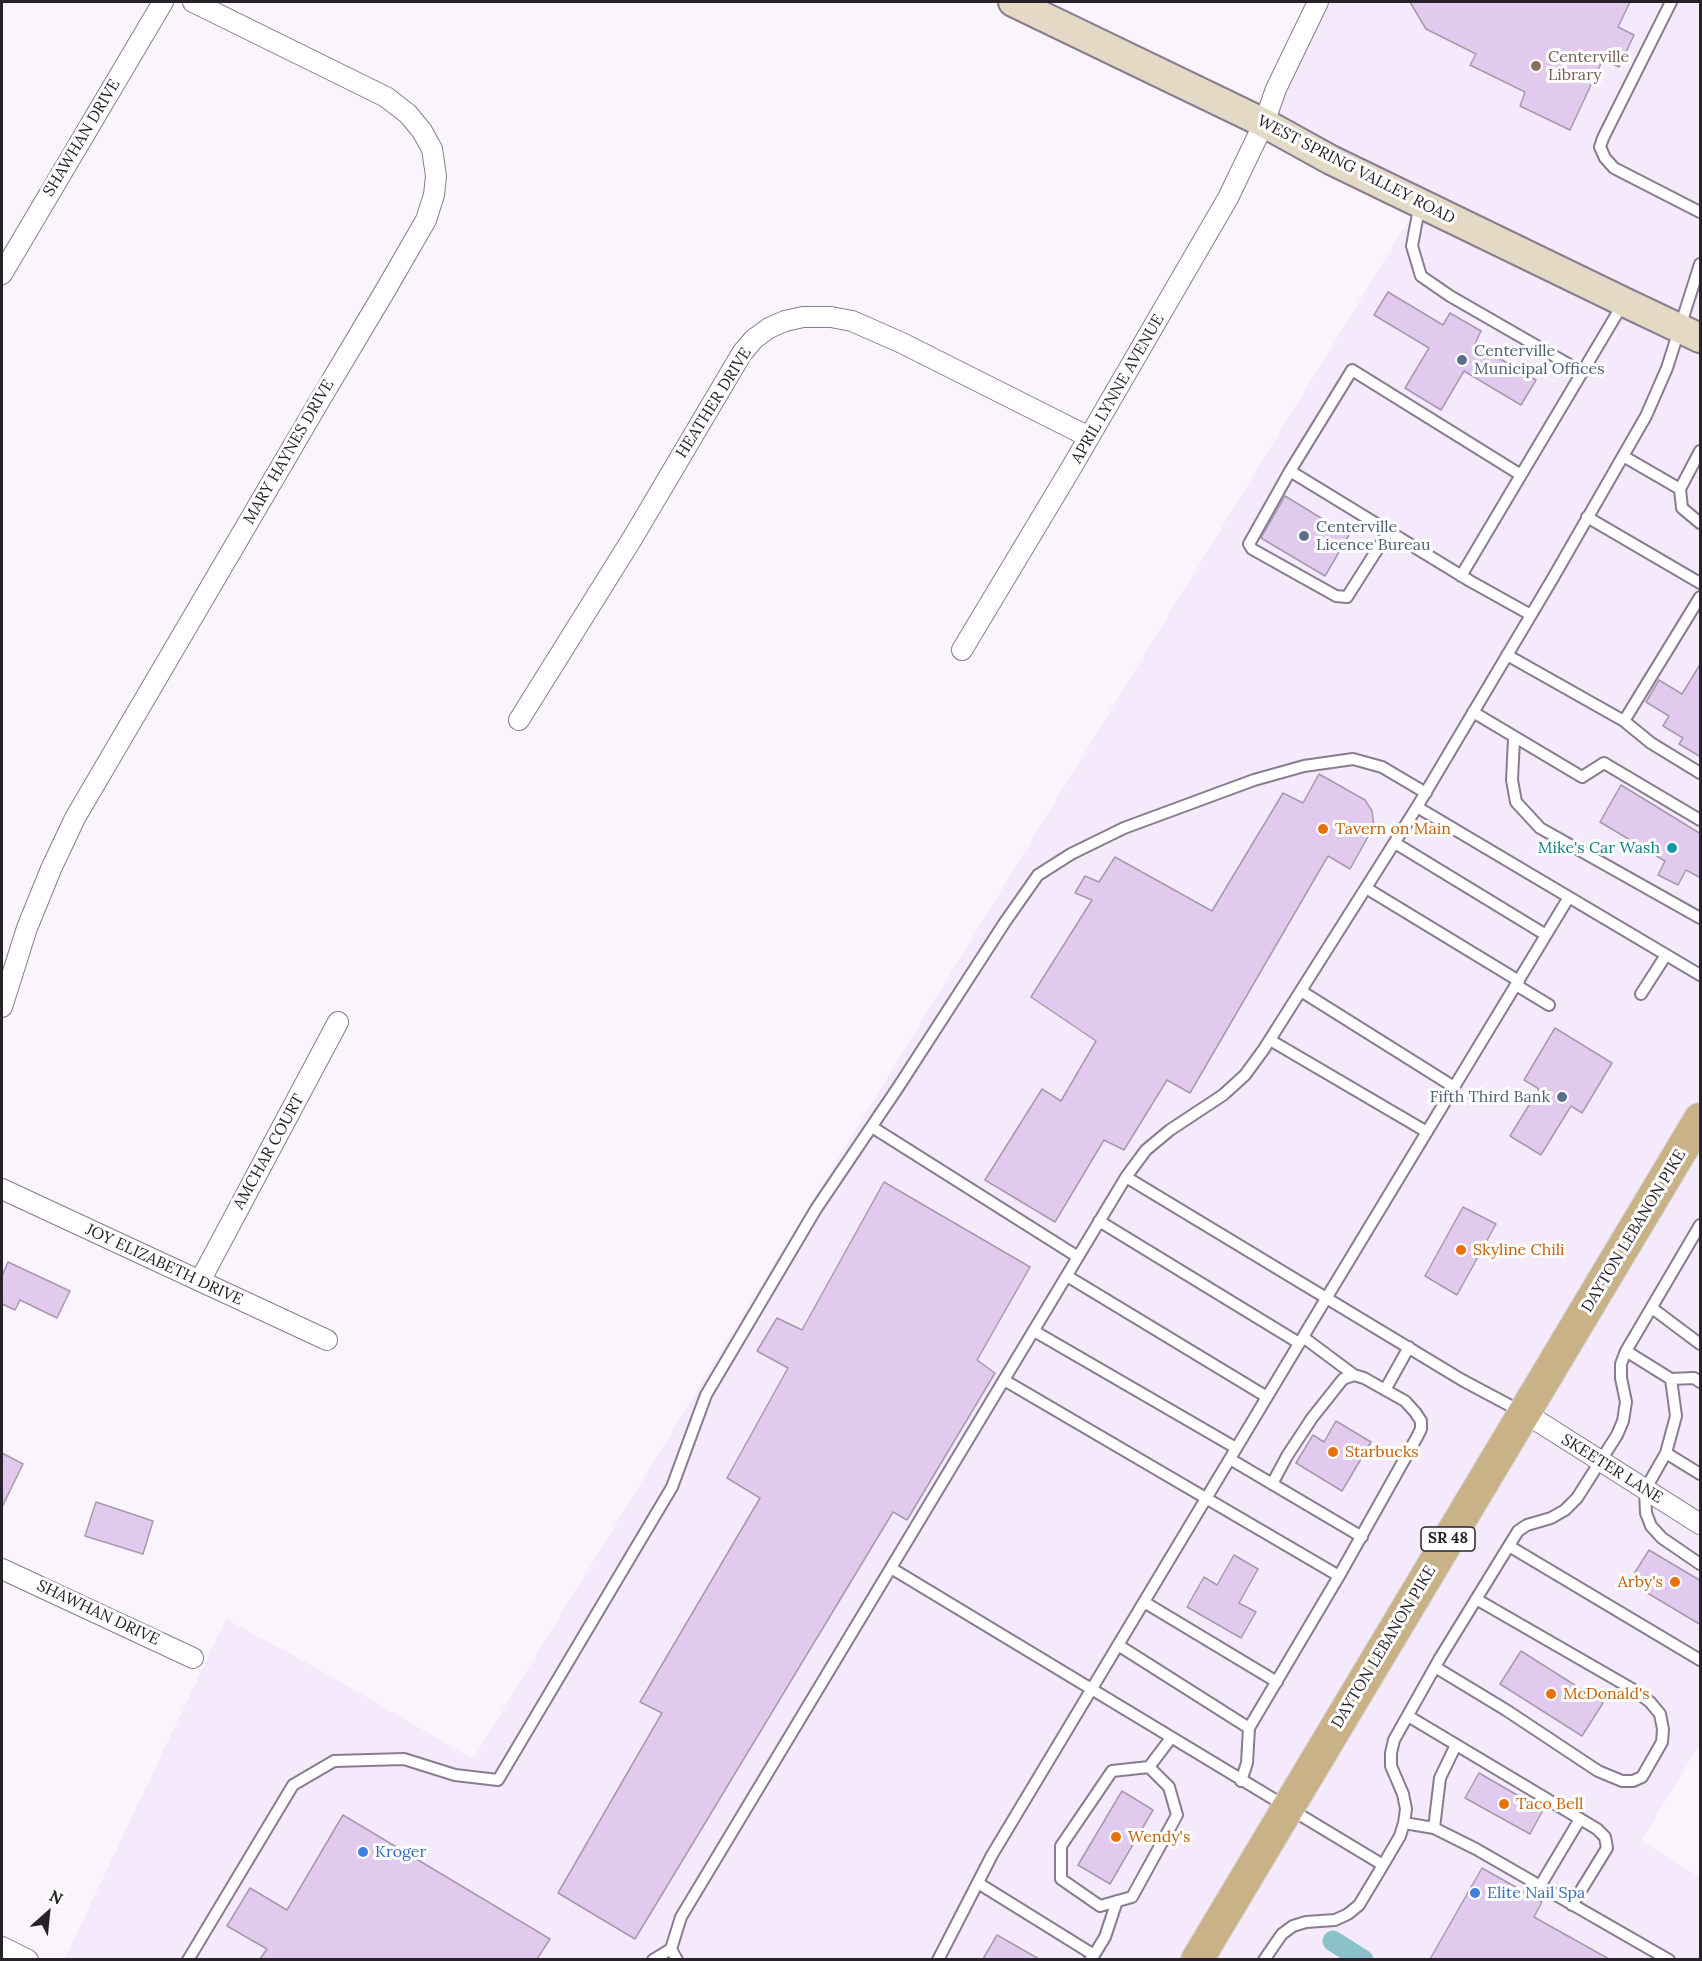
<!DOCTYPE html>
<style>
body{margin:0}
#map{position:relative;width:1702px;height:1961px;overflow:hidden;background:#faf5fd;font-family:Lora,serif}
canvas{display:block}
.frame{position:absolute;inset:0;border:3px solid #27222a;pointer-events:none}
.north{position:absolute;left:18px;top:1883px;width:60px;height:60px;-webkit-text-stroke:4px #fff;paint-order:stroke;rotate:27deg;font-size:16px;font-weight:700;line-height:24px;text-align:center;color:#27222a}
.north::after{content:'';display:block;margin:auto;width:21px;height:27px;background:#27222a;clip-path:polygon(50% 0,100% 100%,50% 72%,0 100%)}
</style>
<div id="map">
<canvas width="1702" height="1961"></canvas>
<div class="frame"></div>
<div class="north">N</div>
</div>
<script>
const context = document.querySelector('canvas').getContext('2d');
context.lineJoin = 'round';
function paint(path, color) {
  context.fillStyle = color;
  context.fill(path, 'evenodd');
}
function shape(rows) {
  const path = new Path2D();
  for (const r of rows) {
    path.moveTo(r[0], r[1]);
    for (let i = 2; i < r.length; i += 2) path.lineTo(r[i], r[i + 1]);
  }
  return path;
}
function strokePath(path, color, width, dash) {
  context.strokeStyle = color;
  context.lineWidth = width;
  context.lineCap = dash ? 'butt' : 'round';
  context.setLineDash(dash || []);
  context.stroke(path);
}
function write(font, color, halo, rows, align = 'center') {
  context.font = font + ' Lora,serif';
  context.lineWidth = 6;
  context.setLineDash([]);
  context.textBaseline = 'middle';
  context.strokeStyle = halo;
  context.fillStyle = color;
  for (const [text, x, y, turn = 0] of rows) {
    context.save();
    context.translate(x, y);
    context.rotate((+turn || 0) * Math.PI / 180);
    context.textAlign = isNaN(turn) ? turn : align;
    if (halo) context.strokeText(text, 0, 0);
    context.fillText(text, 0, 0);
    context.restore();
  }
}
paint(shape([
 [1318,2,1700,2,1700,1744,1641,1841,1700,1877,1700,1959,64,1960,226,1619,320,1670,473,1759,1419,203,1264,123]
]), '#f5eafb');
strokePath(shape([
 [1333,1941,1363,1960]
]), '#8bc1cb', 21);
const building = shape([
 [1410,2,1630,2,1618,27,1634,35,1619,67,1603,59,1570,130,1520,106,1525,92,1470,65,1476,54,1426,29,1410,2],
 [1388,292,1443,325,1450,313,1481,331,1475,344,1536,380,1521,405,1464,371,1441,410,1405,388,1429,348,1374,315,1388,292],
 [1285,496,1349,535,1325,576,1261,538,1285,496],
 [1701,663,1701,757,1679,744,1683,738,1663,726,1669,716,1646,702,1659,680,1682,694,1701,663],
 [1319,774,1365,800,1372,811,1374,826,1350,869,1328,856,1190,1093,1167,1080,1124,1150,1104,1140,1055,1222,985,1180,1042,1089,1061,1101,1096,1041,1031,997,1092,900,1075,893,1085,876,1099,882,1115,857,1212,911,1283,793,1303,803,1319,774],
 [1621,785,1701,834,1701,878,1686,870,1678,885,1658,875,1665,861,1600,822,1621,785],
 [1555,1028,1612,1063,1582,1113,1571,1106,1541,1155,1510,1136,1539,1089,1524,1080,1555,1028],
 [884,1182,1030,1267,977,1360,995,1373,907,1520,893,1512,635,1939,558,1893,662,1713,640,1702,760,1498,727,1478,788,1368,757,1351,777,1318,802,1330,884,1182],
 [1463,1207,1496,1224,1457,1295,1425,1276,1463,1207],
 [8,1262,70,1291,57,1318,20,1300,15,1310,2,1304,2,1276,8,1262],
 [1336,1421,1371,1442,1342,1491,1296,1463,1313,1435,1324,1442,1336,1421],
 [2,1453,23,1464,2,1507,2,1453],
 [96,1502,153,1521,143,1554,85,1536,96,1502],
 [1649,1550,1701,1581,1701,1625,1629,1582,1649,1550],
 [1234,1555,1258,1569,1239,1603,1256,1612,1241,1638,1187,1607,1204,1577,1217,1585,1234,1555],
 [1521,1651,1603,1703,1582,1736,1500,1684,1521,1651],
 [1479,1773,1543,1810,1530,1834,1465,1798,1479,1773],
 [1122,1791,1153,1810,1110,1884,1078,1865,1122,1791],
 [343,1815,550,1939,537,1959,260,1959,267,1949,227,1926,250,1888,287,1910,343,1815],
 [1482,1868,1542,1902,1534,1917,1609,1959,1430,1959,1482,1868],
 [997,1935,1039,1959,983,1959,997,1935]
]);
paint(building, '#e2caef');
strokePath(building, '#a699ae', 1.5);
const lane = shape([
 [1671,2,1603,138,1600,147,1605,158,1614,168,1700,212],
 [1420,203,1412,246,1421,276,1450,296,1582,372],
 [1623,456,1680,489,1700,451],
 [1290,471,1249,544,1252,549,1336,596,1347,597,1389,531],
 [1680,489,1682,508,1700,523],
 [1587,517,1700,583],
 [1461,576,1521,475],
 [1531,615,1470,581,1290,471,1352,370,1521,475,1624,302],
 [1507,655,1624,721,1700,597],
 [1473,712,1582,777,1604,763,1700,820],
 [1624,721,1651,743,1700,773],
 [1514,739,1512,780,1516,802,1540,828,1700,918],
 [1417,807,1700,975],
 [1395,843,1546,935],
 [1366,888,1519,981],
 [1516,985,1549,1005],
 [1301,991,1454,1087],
 [1641,994,1666,955],
 [1270,1040,1427,1132],
 [872,1127,1078,1257],
 [1126,1177,1462,1380,1522,1412],
 [1099,1221,1299,1343],
 [1067,1276,1267,1397],
 [1652,1308,1700,1344],
 [1034,1331,1236,1448],
 [1303,1337,1354,1375],
 [1626,1351,1671,1379,1694,1378,1700,1382],
 [1671,1379,1676,1416,1666,1453,1645,1490,1646,1513,1651,1526,1662,1538,1700,1564],
 [1004,1380,1339,1576,1249,1728,1247,1763,1241,1781],
 [1385,1390,1409,1347],
 [1666,1453,1700,1474],
 [1230,1459,1362,1537],
 [1272,1484,1287,1456,1312,1418,1343,1379,1354,1375,1364,1378,1405,1401,1415,1412,1421,1421,1421,1429,1417,1437,1339,1576],
 [1509,1546,1700,1660],
 [891,1568,1383,1865],
 [1144,1602,1277,1682],
 [1118,1645,1249,1728],
 [1435,1667,1506,1710,1598,1771,1622,1781,1633,1781,1642,1777,1662,1742,1663,1729,1660,1714,1650,1702,1634,1690,1476,1599],
 [1408,1716,1597,1829,1605,1837,1607,1848,1572,1905],
 [1149,1767,1169,1787,1177,1815,1132,1897,1100,1906,1061,1879,1061,1846,1112,1771,1149,1767,1171,1738],
 [1404,1823,1434,1828,1476,1849,1669,1960],
 [1434,1828,1440,1778,1456,1745],
 [978,1883,1094,1955,1090,1960],
 [1540,1886,1580,1819],
 [1094,1955,1105,1937,1117,1901],
 [188,1960,293,1785,334,1761,404,1759,455,1775,498,1780,672,1487,706,1395,816,1209,899,1086,1005,922,1038,875,1071,854,1124,828,1254,780,1304,766,1353,759,1382,767,1426,793],
 [653,1960,671,1949],
 [677,1960,671,1949,681,1917,1126,1177,1146,1150,1170,1130,1223,1095,1245,1075,1264,1049,1417,807,1553,578,1646,416,1667,368,1700,264],
 [938,1960,992,1855,1327,1297,1569,897],
 [1264,1960,1282,1934,1293,1926,1306,1922,1335,1920,1348,1914,1359,1905,1383,1865,1400,1836,1404,1823,1406,1809,1403,1794,1391,1766,1391,1753,1394,1740,1440,1658,1518,1531,1527,1525,1551,1518,1565,1510,1577,1498,1617,1435,1623,1421,1626,1402,1621,1378,1621,1364,1626,1351,1700,1225]
]);
const street = shape([
 [2,274,163,2],
 [962,650,1070,470,1228,198,1264,123,1276,89,1318,2],
 [519,720,632,539,742,353,754,339,769,328,785,321,803,317,831,317,852,321,902,343,1089,437],
 [2,1007,27,928,51,869,75,818,320,400,385,291,426,220,434,195,436,176,432,149,422,131,408,114,386,97,193,2],
 [2,1189,327,1340],
 [200,1281,338,1022],
 [1525,1413,1700,1524],
 [2,1569,193,1658],
 [2,1947,28,1960]
]);
const secondary = shape([
 [1013,2,1264,123,1331,160,1624,302,1700,338]
]);
const primary = shape([
 [1197,1960,1700,1119]
]);
strokePath(lane, '#897c90', 14);
strokePath(street, '#897c90', 22);
strokePath(secondary, '#897c90', 32);
strokePath(primary, '#d4d3d4', 34);
strokePath(lane, '#fff', 10);
strokePath(street, '#fff', 20);
strokePath(secondary, '#e4d9c4', 28);
strokePath(primary, '#cab288', 32);
for (const [x, y, r, color] of [
 [1536,66,6,"#8d6e63"],
 [1462,360,6,"#5c6f8a"],
 [1304,536,6,"#5c6f8a"],
 [1323,829,6,"#e8710a"],
 [1672,848,6,"#0f9aa8"],
 [1562,1097,6,"#5c6f8a"],
 [1461,1250,6,"#e8710a"],
 [1333,1452,6,"#e8710a"],
 [1675,1582,6,"#e8710a"],
 [1551,1694,6,"#e8710a"],
 [1504,1804,6,"#e8710a"],
 [1116,1837,6,"#e8710a"],
 [363,1852,6,"#3f7fe0"],
 [1475,1893,6,"#3f7fe0"]
]) {
  const dot = new Path2D();
  dot.arc(x, y, r, 0, 2 * Math.PI);
  context.fillStyle = color;
  context.fill(dot);
  strokePath(dot, '#fff', 2);
}
for (const [x, y, w] of [
 [1448,1539,54]
]) {
  const box = new Path2D();
  box.roundRect(x - w / 2, y - 12, w, 24, 4.5);
  context.fillStyle = '#fff';
  context.fill(box);
  strokePath(box, '#27222a', 1.5);
}
write('bold 15px', '#27222a', null, [
 ["SR 48",1448,1539]
]);
write('16px', '#785e54', '#fff', [
 ["Centerville",1548,57],
 ["Library",1548,75]
], 'left');
write('16px', '#27222a', '#fff', [
 ["SHAWHAN DRIVE",82,138,-59],
 ["WEST SPRING VALLEY ROAD",1356,170,27],
 ["APRIL LYNNE AVENUE",1118,389,-60],
 ["HEATHER DRIVE",714,403,-58],
 ["MARY HAYNES DRIVE",289,452,-60],
 ["AMCHAR COURT",269,1152,-61],
 ["DAYTON LEBANON PIKE",1634,1231,-59],
 ["JOY ELIZABETH DRIVE",164,1265,25],
 ["SKEETER LANE",1612,1469,32],
 ["SHAWHAN DRIVE",98,1613,25],
 ["DAYTON LEBANON PIKE",1384,1647,-59]
]);
write('16px', '#4e5e75', '#fff', [
 ["Centerville",1474,351],
 ["Municipal Offices",1474,369],
 ["Centerville",1316,527],
 ["Licence Bureau",1316,545],
 ["Fifth Third Bank",1550,1097,"right"]
], 'left');
write('16px', '#c56008', '#fff', [
 ["Tavern on Main",1335,829],
 ["Skyline Chili",1473,1250],
 ["Starbucks",1345,1452],
 ["Arby's",1663,1582,"right"],
 ["McDonald's",1563,1694],
 ["Taco Bell",1516,1804],
 ["Wendy's",1128,1837]
], 'left');
write('16px', '#0d838f', '#fff', [
 ["Mike's Car Wash",1660,848]
], 'right');
write('16px', '#366cbe', '#fff', [
 ["Kroger",375,1852],
 ["Elite Nail Spa",1487,1893]
], 'left');
</script>
